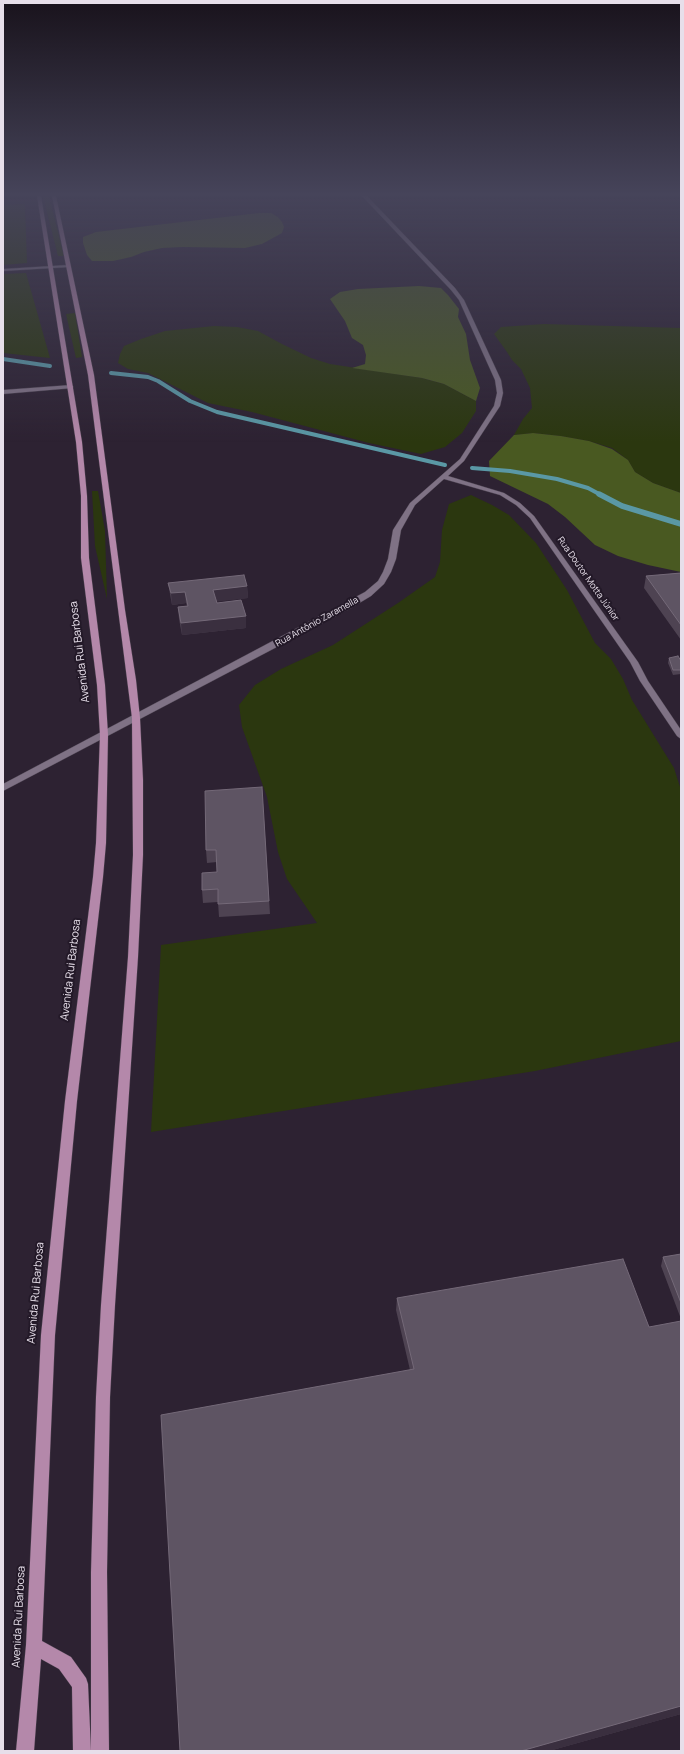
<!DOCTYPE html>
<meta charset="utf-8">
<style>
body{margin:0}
#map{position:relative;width:684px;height:1754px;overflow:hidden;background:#2d2232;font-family:Manrope,sans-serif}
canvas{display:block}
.frame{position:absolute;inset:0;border:4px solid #e7dfea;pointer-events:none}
</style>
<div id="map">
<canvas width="684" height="1754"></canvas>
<div class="frame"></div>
</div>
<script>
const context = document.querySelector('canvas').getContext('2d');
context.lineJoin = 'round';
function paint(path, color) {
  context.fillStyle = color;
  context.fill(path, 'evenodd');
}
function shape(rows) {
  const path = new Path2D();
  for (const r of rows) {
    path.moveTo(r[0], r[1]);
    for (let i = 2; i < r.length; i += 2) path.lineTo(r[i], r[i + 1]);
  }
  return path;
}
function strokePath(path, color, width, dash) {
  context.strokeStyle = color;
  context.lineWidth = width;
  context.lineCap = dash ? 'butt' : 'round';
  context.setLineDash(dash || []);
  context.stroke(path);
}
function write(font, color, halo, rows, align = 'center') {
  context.font = font + ' Manrope,sans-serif';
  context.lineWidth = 4;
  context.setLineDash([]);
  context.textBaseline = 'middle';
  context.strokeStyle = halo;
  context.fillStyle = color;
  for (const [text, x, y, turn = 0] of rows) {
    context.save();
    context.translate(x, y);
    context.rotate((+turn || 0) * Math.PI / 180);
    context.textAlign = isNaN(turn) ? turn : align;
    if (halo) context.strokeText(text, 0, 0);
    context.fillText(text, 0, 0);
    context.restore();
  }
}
paint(shape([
 [43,196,49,196,64,256,58,256],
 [25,204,27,263,3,265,3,205],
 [26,273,50,358,3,353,3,274],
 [75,313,82,357,76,358,66,314],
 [544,324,681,328,681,493,653,483,635,472,628,460,612,448,589,441,561,436,533,433,514,435,523,419,532,408,530,388,521,369,512,360,507,352,494,334,501,327],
 [214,326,237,327,258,331,282,344,311,358,330,364,422,378,444,384,476,401,476,411,462,433,445,447,421,454,369,443,252,412,208,403,148,373,128,369,118,363,120,354,124,346,141,339,165,331],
 [92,491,98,491,105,531,107,599,95,546],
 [471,495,492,505,509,515,536,543,567,590,595,643,611,659,623,679,632,700,674,768,681,790,681,1041,535,1071,151,1132,161,945,317,923,287,879,278,852,267,797,242,727,239,705,255,685,281,669,333,645,398,603,435,577,440,562,442,530,449,504]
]), '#2b370f');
paint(shape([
 [259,213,271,213,278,217,282,222,284,227,282,233,262,244,245,248,183,247,162,248,144,252,131,257,113,261,92,261,87,255,83,243,83,237,96,232],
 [419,286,441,288,448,295,459,309,458,317,466,334,470,360,480,388,476,401,444,384,422,378,352,368,365,364,366,355,363,345,352,338,345,321,330,299,340,292,358,289],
 [533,433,561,436,589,441,612,449,628,460,635,472,653,483,681,493,681,572,648,565,618,556,595,545,565,517,548,504,490,476,489,461,514,435]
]), '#495921');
strokePath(shape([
 [3,359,50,366],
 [111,373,148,377,158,381,190,401,217,412,445,465],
 [472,468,510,471,557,479,588,488,601,495]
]), '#5a98a5', 4);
strokePath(shape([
 [599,494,622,506,681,524]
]), '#5a98a5', 5.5);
const street = shape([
 [362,196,367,196,455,288,464,300,501,380,503,393,500,406,464,461,448,476,504,493,520,503,534,516,638,662,648,681,681,730,681,739,677,736,640,681,630,662,530,518,516,505,500,495,444,479,415,505,401,530,396,559,391,572,384,584,371,596,351,608,3,791,3,784,365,592,378,581,383,572,388,559,393,530,410,503,460,459,494,406,497,393,495,380,459,300,451,290,362,196],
 [71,385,73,386,73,388,3,394,3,390,71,385]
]);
const secondary = shape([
 [68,265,70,267,3,271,3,269,68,265]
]);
const primary = shape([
 [37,196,41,196,82,442,87,496,89,558,105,685,108,735,106,843,103,877,77,1101,55,1335,42,1641,71,1657,86,1678,88,1684,91,1751,73,1751,72,1687,59,1669,41,1659,34,1751,16,1751,26,1645,41,1335,65,1101,93,877,96,843,100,735,97,685,81,558,81,496,76,442,37,196],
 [52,196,56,196,94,375,125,610,136,680,140,718,143,780,143,855,138,957,115,1305,110,1397,107,1572,109,1751,91,1751,91,1572,96,1397,101,1305,128,957,133,855,132,718,88,375,52,196]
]);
strokePath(street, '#473e4b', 1);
strokePath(secondary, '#473e4b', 1);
strokePath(primary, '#473e4b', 1);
paint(street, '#7f7285');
paint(secondary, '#7f7285');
paint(primary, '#b488aa');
paint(shape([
 [681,573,681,640,644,588,646,576],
 [168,583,247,586,248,598,217,601,217,603,246,616,246,628,182,635,179,619,178,607,187,606,186,603,172,605],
 [669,658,681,661,681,674,673,675,668,663],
 [262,787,270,914,219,917,218,902,203,903,202,890,217,872,217,862,207,863,206,850],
 [681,1254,681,1319,661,1266,663,1257],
 [397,1298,681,1714,549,1751,180,1751,410,1370,396,1310]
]), '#4e4352');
paint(shape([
 [247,586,248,598,214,602,213,590],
 [185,592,186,603,172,605,171,593],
 [246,616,246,628,182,635,181,623],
 [681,1706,681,1714,549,1751,521,1751]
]), '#3a2f3f');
const building = shape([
 [681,573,681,625,646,576,681,573],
 [244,575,247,586,213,590,217,603,241,600,246,616,181,623,178,607,188,606,185,592,171,593,168,583,244,575],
 [678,656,681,661,681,670,673,670,669,658,678,656],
 [262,787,269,901,218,904,218,889,202,890,202,873,217,872,216,850,206,850,205,791,262,787],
 [681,1254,681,1303,663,1257,681,1254],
 [623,1259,649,1327,681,1321,681,1706,521,1751,180,1751,161,1415,414,1369,397,1298,623,1259]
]);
paint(building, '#5e5463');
strokePath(building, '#746978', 1);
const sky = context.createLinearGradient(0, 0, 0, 442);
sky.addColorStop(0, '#19131c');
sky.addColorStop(0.44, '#46445a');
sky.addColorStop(1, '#46445a00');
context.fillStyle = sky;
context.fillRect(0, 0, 684, 442);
write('9px', '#e7dfea', '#231928', [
 ["Rua Doutor Motta Júnior",588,579,55],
 ["Rua Antônio Zaramella",317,622,-29]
]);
write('11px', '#e7dfea', '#231928', [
 ["Avenida Rui Barbosa",80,652,-97],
 ["Avenida Rui Barbosa",71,970,-83],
 ["Avenida Rui Barbosa",36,1293,-85],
 ["Avenida Rui Barbosa",19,1617,-87]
]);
</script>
